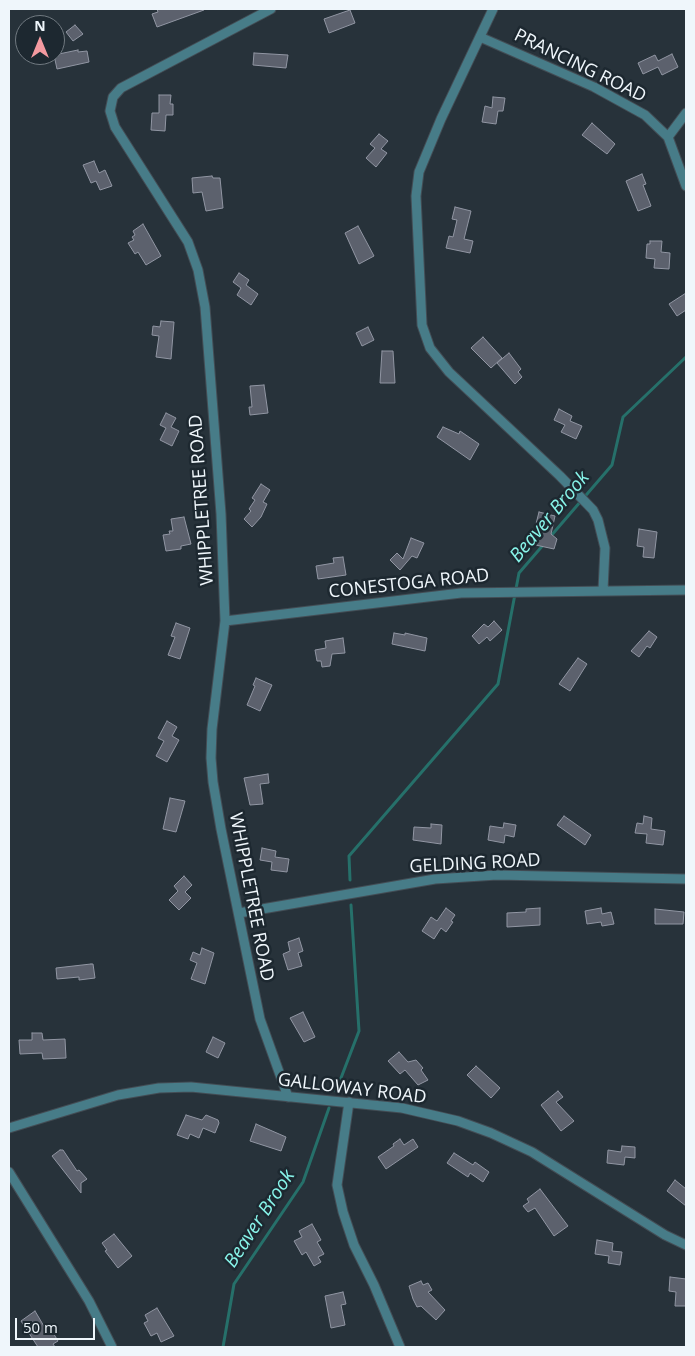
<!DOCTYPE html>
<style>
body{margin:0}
#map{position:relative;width:695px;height:1356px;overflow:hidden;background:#27323a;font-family:"Open Sans",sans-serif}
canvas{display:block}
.frame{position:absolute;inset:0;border:10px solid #eff6fb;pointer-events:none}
.north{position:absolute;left:15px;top:15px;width:50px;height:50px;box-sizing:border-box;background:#1d2830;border:1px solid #717a81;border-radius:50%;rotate:0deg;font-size:14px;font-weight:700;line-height:20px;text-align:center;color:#eff6fb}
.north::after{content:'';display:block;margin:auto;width:18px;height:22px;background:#f49aa0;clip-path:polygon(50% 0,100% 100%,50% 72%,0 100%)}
.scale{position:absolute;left:15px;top:1318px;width:80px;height:22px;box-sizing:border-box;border:2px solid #eff6fb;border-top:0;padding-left:6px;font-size:15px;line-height:18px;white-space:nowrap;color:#eff6fb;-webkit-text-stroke:4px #1d2830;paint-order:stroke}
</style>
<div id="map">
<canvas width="695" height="1356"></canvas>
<div class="frame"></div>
<div class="north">N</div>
<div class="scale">50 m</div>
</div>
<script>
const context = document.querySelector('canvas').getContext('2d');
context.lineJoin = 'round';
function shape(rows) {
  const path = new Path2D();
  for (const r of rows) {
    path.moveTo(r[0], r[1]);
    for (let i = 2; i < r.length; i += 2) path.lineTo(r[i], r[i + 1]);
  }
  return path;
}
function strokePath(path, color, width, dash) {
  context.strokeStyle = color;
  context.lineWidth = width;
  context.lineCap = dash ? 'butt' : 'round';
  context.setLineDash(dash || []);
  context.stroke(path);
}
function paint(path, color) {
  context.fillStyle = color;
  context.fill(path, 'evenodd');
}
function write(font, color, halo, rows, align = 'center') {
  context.font = font + ' "Open Sans",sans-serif';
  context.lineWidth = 5;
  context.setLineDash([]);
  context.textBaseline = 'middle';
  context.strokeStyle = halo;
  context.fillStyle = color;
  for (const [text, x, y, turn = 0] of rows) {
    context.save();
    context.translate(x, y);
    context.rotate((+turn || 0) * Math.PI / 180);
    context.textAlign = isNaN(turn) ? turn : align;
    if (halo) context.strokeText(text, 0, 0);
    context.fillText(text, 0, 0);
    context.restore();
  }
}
strokePath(shape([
 [550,537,612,465,623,417,686,357],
 [350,880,349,856,498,684,519,573,544,544],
 [336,1091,359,1031,351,905],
 [223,1347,234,1284,303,1182,329,1108]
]), '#26706a', 3);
const building = shape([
 [157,9,204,9,204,10,157,27,152,14,158,12,157,9],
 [350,10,355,23,329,33,324,19,350,10],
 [75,25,83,34,73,41,66,32,75,25],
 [78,50,78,52,87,51,89,62,57,69,54,55,78,50],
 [254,53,288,55,286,68,253,65,254,53],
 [672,54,678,67,662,75,658,67,643,74,638,63,655,55,658,61,672,54],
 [159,95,171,95,170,104,173,104,173,115,166,115,165,131,151,130,152,113,159,113,159,95],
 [493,97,505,98,503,111,498,111,496,124,482,122,485,106,492,108,493,97],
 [592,123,615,144,607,154,582,135,592,123],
 [379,134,388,141,381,149,387,153,376,167,366,158,375,148,370,144,379,134],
 [94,161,99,173,105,170,112,186,100,190,96,181,91,183,83,165,94,161],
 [642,174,646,184,643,185,651,206,638,211,626,181,642,174],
 [212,176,213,178,220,178,223,208,206,211,202,192,193,193,192,178,212,176],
 [455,207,471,211,464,239,473,241,470,253,446,248,449,236,453,237,457,220,452,219,455,207],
 [143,224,161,256,146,265,138,252,135,254,128,243,134,240,132,237,135,235,133,231,143,224],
 [358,226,374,256,359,264,345,233,358,226],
 [650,241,662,241,661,252,670,253,669,269,654,268,655,259,646,258,647,244,650,244,650,241],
 [239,273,249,280,246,285,258,294,251,305,237,295,241,288,233,282,239,273],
 [686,293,686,310,677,316,669,304,686,293],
 [161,321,174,322,171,359,156,357,159,336,152,335,153,326,160,327,161,321],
 [368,327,374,340,362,346,356,333,368,327],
 [483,337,502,358,491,368,471,348,483,337],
 [382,351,393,351,395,383,380,383,382,351],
 [509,353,521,369,518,372,522,377,515,384,497,363,509,353],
 [264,385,268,413,250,415,249,407,252,407,250,386,264,385],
 [559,409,572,416,570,421,582,426,576,439,561,432,565,425,554,420,559,409],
 [166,413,176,418,171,427,179,431,172,446,160,440,166,428,160,425,166,413],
 [443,427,459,434,460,431,479,444,470,460,437,437,443,427],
 [261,484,270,490,263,502,267,504,261,517,252,527,244,519,251,511,249,509,255,500,252,498,261,484],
 [539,512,555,516,551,534,557,539,554,549,531,544,539,512],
 [184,517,191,544,181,546,181,549,166,551,163,535,170,534,169,531,173,531,171,519,184,517],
 [639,529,657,532,654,558,643,557,644,547,637,546,639,529],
 [411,538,424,543,417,558,412,556,400,570,390,560,397,553,403,559,411,538],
 [343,557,346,575,318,579,316,566,334,563,333,558,343,557],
 [494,621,502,630,490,641,487,637,479,644,472,636,484,624,488,627,494,621],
 [176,623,190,628,180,659,168,655,175,637,171,636,176,623],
 [649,631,657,637,650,648,647,646,639,657,631,651,649,631],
 [394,633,405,635,405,633,427,638,425,651,392,644,394,633],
 [343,638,345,653,332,654,330,666,322,667,321,661,317,661,315,650,326,648,325,641,343,638],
 [578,658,587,664,570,691,559,684,578,658],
 [256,678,272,685,260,711,247,705,255,686,253,685,256,678],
 [167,721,177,727,172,736,179,740,167,762,156,756,164,741,158,738,167,721],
 [268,774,269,783,260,784,263,804,250,805,244,778,268,774],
 [170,798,185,801,176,832,163,829,170,798],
 [564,816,591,835,585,845,557,825,564,816],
 [644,816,652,818,651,829,665,831,663,845,646,843,647,834,635,833,637,823,643,824,644,816],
 [504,823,516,825,514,837,505,835,504,843,488,840,490,826,503,828,504,823],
 [431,824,442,825,441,844,413,840,414,827,431,828,431,824],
 [262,848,276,851,275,857,289,859,287,872,271,870,272,862,260,860,262,848],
 [184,876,192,885,185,892,191,898,179,910,169,900,178,891,174,886,184,876],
 [446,908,455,915,451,921,453,922,446,932,441,928,434,939,422,931,431,917,437,921,446,908],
 [540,908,540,925,507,927,507,913,526,912,526,909,540,908],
 [601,908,602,914,611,912,614,924,602,926,601,922,587,924,585,911,601,908],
 [655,909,684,912,683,924,655,924,655,909],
 [299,938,303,951,298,953,302,966,288,970,283,954,290,951,288,942,299,938],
 [202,948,214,953,205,984,191,979,197,963,190,960,193,952,200,955,202,948],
 [91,964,93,964,95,978,79,980,79,977,57,979,56,968,91,964],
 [303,1012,315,1037,304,1042,290,1018,303,1012],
 [32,1033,42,1033,43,1040,65,1039,66,1058,43,1059,42,1053,20,1054,19,1040,32,1040,32,1033],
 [213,1037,225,1043,218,1058,206,1052,213,1037],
 [399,1052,408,1062,416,1060,423,1068,421,1070,428,1080,418,1085,405,1070,400,1074,388,1061,399,1052],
 [476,1066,500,1088,491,1098,467,1075,476,1066],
 [558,1091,563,1097,556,1102,574,1121,561,1131,541,1105,558,1091],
 [186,1115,202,1120,206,1115,218,1120,219,1123,215,1133,203,1128,199,1138,190,1134,188,1139,177,1135,186,1115],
 [256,1124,286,1137,281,1151,250,1141,256,1124],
 [400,1139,404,1145,413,1139,418,1147,386,1169,378,1157,394,1146,393,1144,400,1139],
 [622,1146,635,1147,635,1158,625,1157,624,1165,607,1163,608,1150,621,1152,622,1146],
 [60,1150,63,1150,77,1171,79,1170,87,1179,81,1183,81,1193,52,1156,60,1150],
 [454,1153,473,1165,475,1162,489,1172,483,1182,470,1173,468,1177,447,1163,454,1153],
 [675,1180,686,1189,686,1206,667,1191,675,1180],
 [540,1189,568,1226,554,1236,535,1208,528,1212,523,1206,529,1202,527,1199,540,1189],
 [312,1224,321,1240,317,1242,324,1254,318,1257,321,1262,314,1266,306,1252,302,1255,294,1241,302,1237,299,1231,312,1224],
 [114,1234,132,1256,118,1268,105,1251,107,1250,102,1243,114,1234],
 [597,1240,613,1243,612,1251,622,1252,620,1265,608,1263,609,1256,595,1254,597,1240],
 [670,1277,686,1279,686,1306,675,1306,676,1292,669,1291,670,1277],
 [421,1281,423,1285,428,1283,432,1290,428,1292,445,1310,436,1320,421,1306,417,1307,413,1299,409,1286,421,1281],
 [343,1292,346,1304,341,1305,345,1325,331,1328,325,1296,343,1292],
 [157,1308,174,1336,161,1342,157,1333,151,1336,144,1323,148,1321,145,1315,157,1308],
 [35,1311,45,1328,49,1326,58,1341,53,1344,55,1347,38,1347,21,1321,35,1311]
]);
paint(building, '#5c616d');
strokePath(building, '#9196a3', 1);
const street = shape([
 [271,9,121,88,113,97,110,111,115,127,188,242,198,270,205,307,221,514,225,621,212,729,211,758,213,782,221,829,260,1019,288,1097],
 [493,9,441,119,419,172,416,196,422,325,430,348,449,372,560,476,593,510,598,520,605,548,603,590],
 [480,37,594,87,645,115,668,137,686,186],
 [668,137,686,113],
 [225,621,461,593,686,590],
 [239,913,435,879,497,875,686,879],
 [349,1102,337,1185,343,1212,354,1245,374,1285,400,1347],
 [9,1128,118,1095,159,1088,191,1087,402,1108,458,1121,491,1133,532,1152,665,1235,686,1245],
 [9,1172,89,1301,112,1347]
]);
strokePath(street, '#434d55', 11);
strokePath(street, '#477c88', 9);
write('18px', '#eff6fb', '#1d2830', [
 ["PRANCING ROAD",580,66,26],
 ["WHIPPLETREE ROAD",202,500,-94],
 ["CONESTOGA ROAD",409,584,-6],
 ["GELDING ROAD",475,864,-3],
 ["WHIPPLETREE ROAD",251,897,79],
 ["GALLOWAY ROAD",352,1089,7]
]);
write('italic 19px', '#88f5ea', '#1d2830', [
 ["Beaver Brook",550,517,-50],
 ["Beaver Brook",260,1219,-57]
]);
</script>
